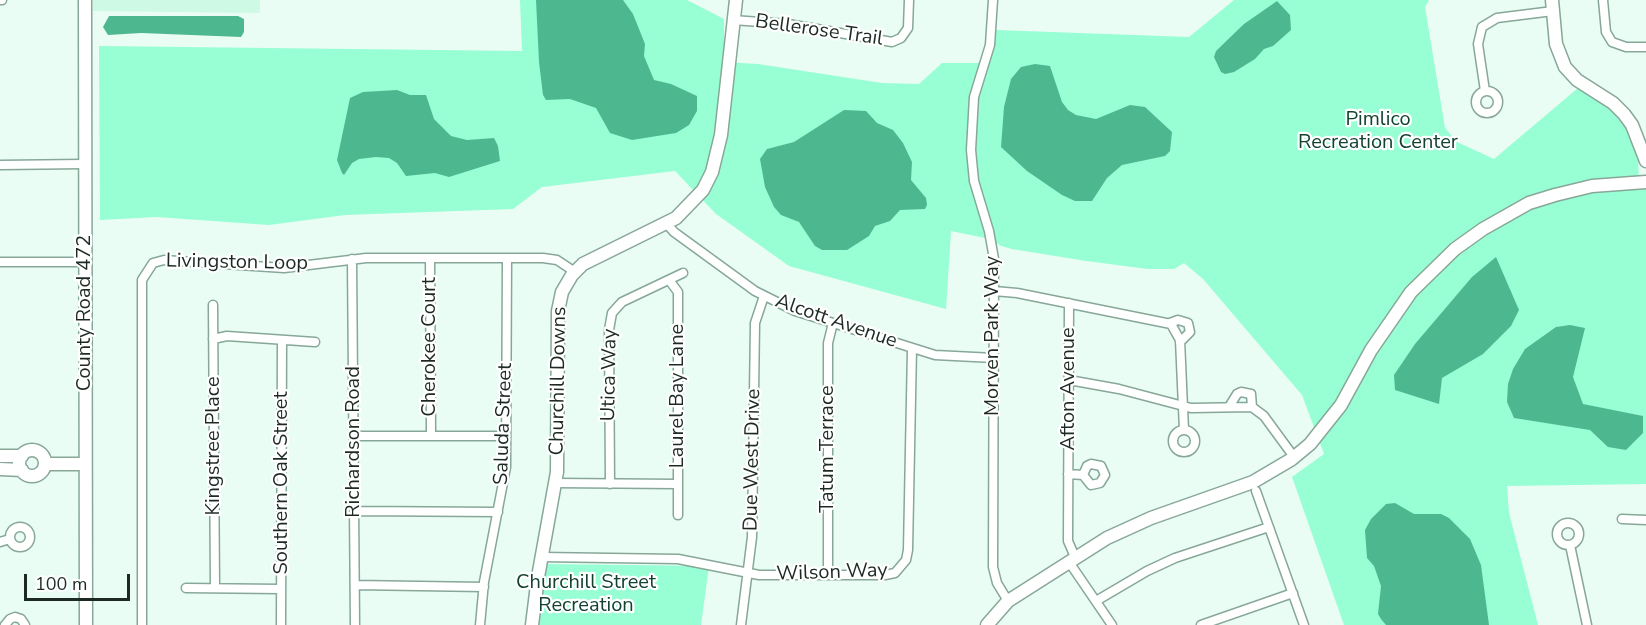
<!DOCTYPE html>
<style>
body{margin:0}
#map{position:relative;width:1646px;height:625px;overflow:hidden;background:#e9fdf4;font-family:"Nunito Sans",sans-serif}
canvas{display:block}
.scale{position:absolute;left:24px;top:574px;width:106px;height:27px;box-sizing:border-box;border:3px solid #1d2a24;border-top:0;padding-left:8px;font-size:18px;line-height:21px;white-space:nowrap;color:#1d2a24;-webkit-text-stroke:4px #fff;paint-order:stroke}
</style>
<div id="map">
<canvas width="1646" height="625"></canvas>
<div class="scale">100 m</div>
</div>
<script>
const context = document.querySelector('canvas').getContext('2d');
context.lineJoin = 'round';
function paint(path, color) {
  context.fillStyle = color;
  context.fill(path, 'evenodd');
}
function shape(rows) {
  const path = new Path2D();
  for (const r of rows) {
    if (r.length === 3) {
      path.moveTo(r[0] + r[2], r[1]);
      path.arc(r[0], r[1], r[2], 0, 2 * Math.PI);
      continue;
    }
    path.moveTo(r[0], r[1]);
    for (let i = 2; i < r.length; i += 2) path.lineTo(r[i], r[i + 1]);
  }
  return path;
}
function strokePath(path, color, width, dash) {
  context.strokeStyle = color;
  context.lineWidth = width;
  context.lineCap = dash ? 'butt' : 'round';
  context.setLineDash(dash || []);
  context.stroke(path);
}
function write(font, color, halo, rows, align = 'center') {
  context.font = font + ' "Nunito Sans",sans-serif';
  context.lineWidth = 4.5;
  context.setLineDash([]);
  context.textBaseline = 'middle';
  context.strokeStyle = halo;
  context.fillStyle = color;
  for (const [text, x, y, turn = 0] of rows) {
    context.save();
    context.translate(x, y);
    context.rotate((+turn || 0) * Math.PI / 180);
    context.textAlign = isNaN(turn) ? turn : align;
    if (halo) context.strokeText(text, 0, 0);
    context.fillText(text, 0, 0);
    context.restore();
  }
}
paint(shape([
 [93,0,260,0,260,13,93,11]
]), '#cef9e5');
paint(shape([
 [520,0,687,0,724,19,724,62,758,64,882,83,919,84,942,63,987,63,996,30,1189,37,1234,0,1429,0,1425,7,1445,128,1457,142,1494,159,1578,88,1609,107,1627,130,1638,156,1639,184,1646,184,1646,484,1507,486,1509,513,1538,625,1344,625,1292,477,1324,454,1302,395,1203,279,1184,263,1174,269,1148,269,1086,261,1012,249,1001,246,990,239,951,231,946,309,789,266,716,214,675,171,542,187,513,209,345,215,269,225,156,217,100,220,99,46,522,51],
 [544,564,709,566,701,625,537,625]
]), '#98fed4');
paint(shape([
 [536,0,623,0,633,14,645,44,644,56,654,80,671,84,697,96,697,111,689,125,676,133,632,140,610,133,596,108,570,99,546,100,543,95,539,62],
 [1277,1,1290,15,1291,30,1273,46,1264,49,1255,59,1234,72,1225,74,1221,72,1214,57,1216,51,1244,24],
 [109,16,238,16,244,19,244,32,241,37,141,33,108,35,103,27],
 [1035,64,1050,66,1062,102,1068,110,1076,115,1096,119,1130,105,1145,107,1172,132,1170,151,1165,156,1122,165,1107,178,1092,201,1075,201,1062,195,1027,171,1001,147,1004,107,1011,79,1021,67],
 [397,90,410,95,426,95,434,119,451,136,467,140,494,138,498,146,500,161,449,177,435,173,406,176,397,163,389,158,376,157,359,159,352,163,344,175,342,173,337,160,350,98,363,92],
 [844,110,866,111,877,123,893,130,903,143,912,162,911,180,926,198,927,205,925,209,900,210,890,221,875,226,869,236,847,250,822,250,815,246,799,222,781,215,774,207,765,187,760,159,767,149,794,142],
 [1496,257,1519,310,1511,326,1483,354,1442,378,1439,404,1395,390,1394,375,1415,344,1472,277],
 [1570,325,1585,328,1573,377,1583,404,1643,416,1643,433,1626,450,1608,447,1590,430,1514,418,1507,402,1508,384,1513,369,1525,349,1556,327],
 [1395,503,1414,514,1441,514,1449,518,1470,539,1481,565,1489,625,1386,625,1381,619,1378,614,1381,586,1374,566,1367,558,1365,530,1371,519,1386,504]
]), '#4db890');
const street = shape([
 [0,0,2,0],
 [993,0,990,45,974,97,971,150,974,181,989,231,994,259,993,567,997,583,1008,601],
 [1603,0,1606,32,1612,42,1626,47,1646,47],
 [733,20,788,24,892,42,901,38,908,28,909,0],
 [1485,91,1478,44,1482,27,1497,18,1553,11],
 [1487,102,11],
 [0,165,84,164],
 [666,223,674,232,755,291,795,311,935,355,994,358],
 [430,258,431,436],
 [352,259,355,625],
 [0,262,84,262],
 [669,280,678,292,678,515],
 [994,291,1017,293,1171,324,1180,340,1184,430],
 [1069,303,1068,541,1075,557],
 [213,305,215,588],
 [1170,323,1178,320,1188,323,1190,332,1180,342],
 [213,339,227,336,315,342],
 [1069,380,1119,389,1191,408,1252,407,1264,416,1294,457],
 [1229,407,1237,394,1241,392,1251,394,1252,407],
 [1184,441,11],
 [354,436,506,436],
 [1068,474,1083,475,1087,466,1091,464,1101,466,1105,475,1100,483,1091,485,1083,475],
 [555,483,678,484],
 [610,484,609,330,612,313,622,302,683,273],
 [1256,491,1304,625],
 [355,511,498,512],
 [1622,519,1646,520],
 [1568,534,11],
 [20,537,10],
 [0,542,10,539],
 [1570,545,1587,625],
 [541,557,678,559,759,575,885,575,895,573,906,560,908,550,912,348],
 [1069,562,1112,625],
 [828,575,828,343,833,323],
 [355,585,484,587],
 [186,588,281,589],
 [1096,601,1147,571,1175,558,1269,527],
 [5,625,10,619,15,617,21,619,25,625],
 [142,625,142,280,153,263,164,260,284,268,366,258,543,258,557,260,575,272],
 [281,625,282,340],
 [480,625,484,582,506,467,507,258],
 [741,625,752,537,755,323,764,296],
 [1201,625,1293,593]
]);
const secondary = shape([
 [85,0,86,625],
 [1552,0,1556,44,1565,67,1577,80,1613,103,1624,114,1632,125,1646,161],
 [32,463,13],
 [0,456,22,456],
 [45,464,85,464],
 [0,469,22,470],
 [532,625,538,577,557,472,558,311,562,292,572,275,583,264,676,218,703,190,712,172,721,135,736,0],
 [987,625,1008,601,1107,538,1151,518,1253,482,1292,459,1310,444,1341,405,1371,350,1411,292,1455,249,1483,229,1529,203,1555,195,1592,186,1646,182]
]);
strokePath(street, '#87a798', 11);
strokePath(secondary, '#87a798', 15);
strokePath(street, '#fff', 8);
strokePath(secondary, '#fff', 12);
write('20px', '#1d2a24', '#fff', [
 ["Bellerose Trail",819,31,8],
 ["Livingston Loop",237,263,1],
 ["County Road 472",85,313,-90],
 ["Alcott Avenue",836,322,19],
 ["Morven Park Way",993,336,-90],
 ["Cherokee Court",430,347,-90],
 ["Utica Way",610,375,-89],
 ["Churchill Downs",559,381,-89],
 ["Afton Avenue",1069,389,-90],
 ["Laurel Bay Lane",678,396,-90],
 ["Saluda Street",504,424,-88],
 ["Richardson Road",354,442,-90],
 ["Kingstree Place",214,446,-90],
 ["Tatum Terrace",828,449,-90],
 ["Due West Drive",753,460,-89],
 ["Southern Oak Street",282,483,-90],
 ["Wilson Way",832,573,-2]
]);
write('20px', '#144231', '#fff', [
 ["Pimlico",1378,120],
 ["Recreation Center",1378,143],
 ["Churchill Street",586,583],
 ["Recreation",586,606]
]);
</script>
